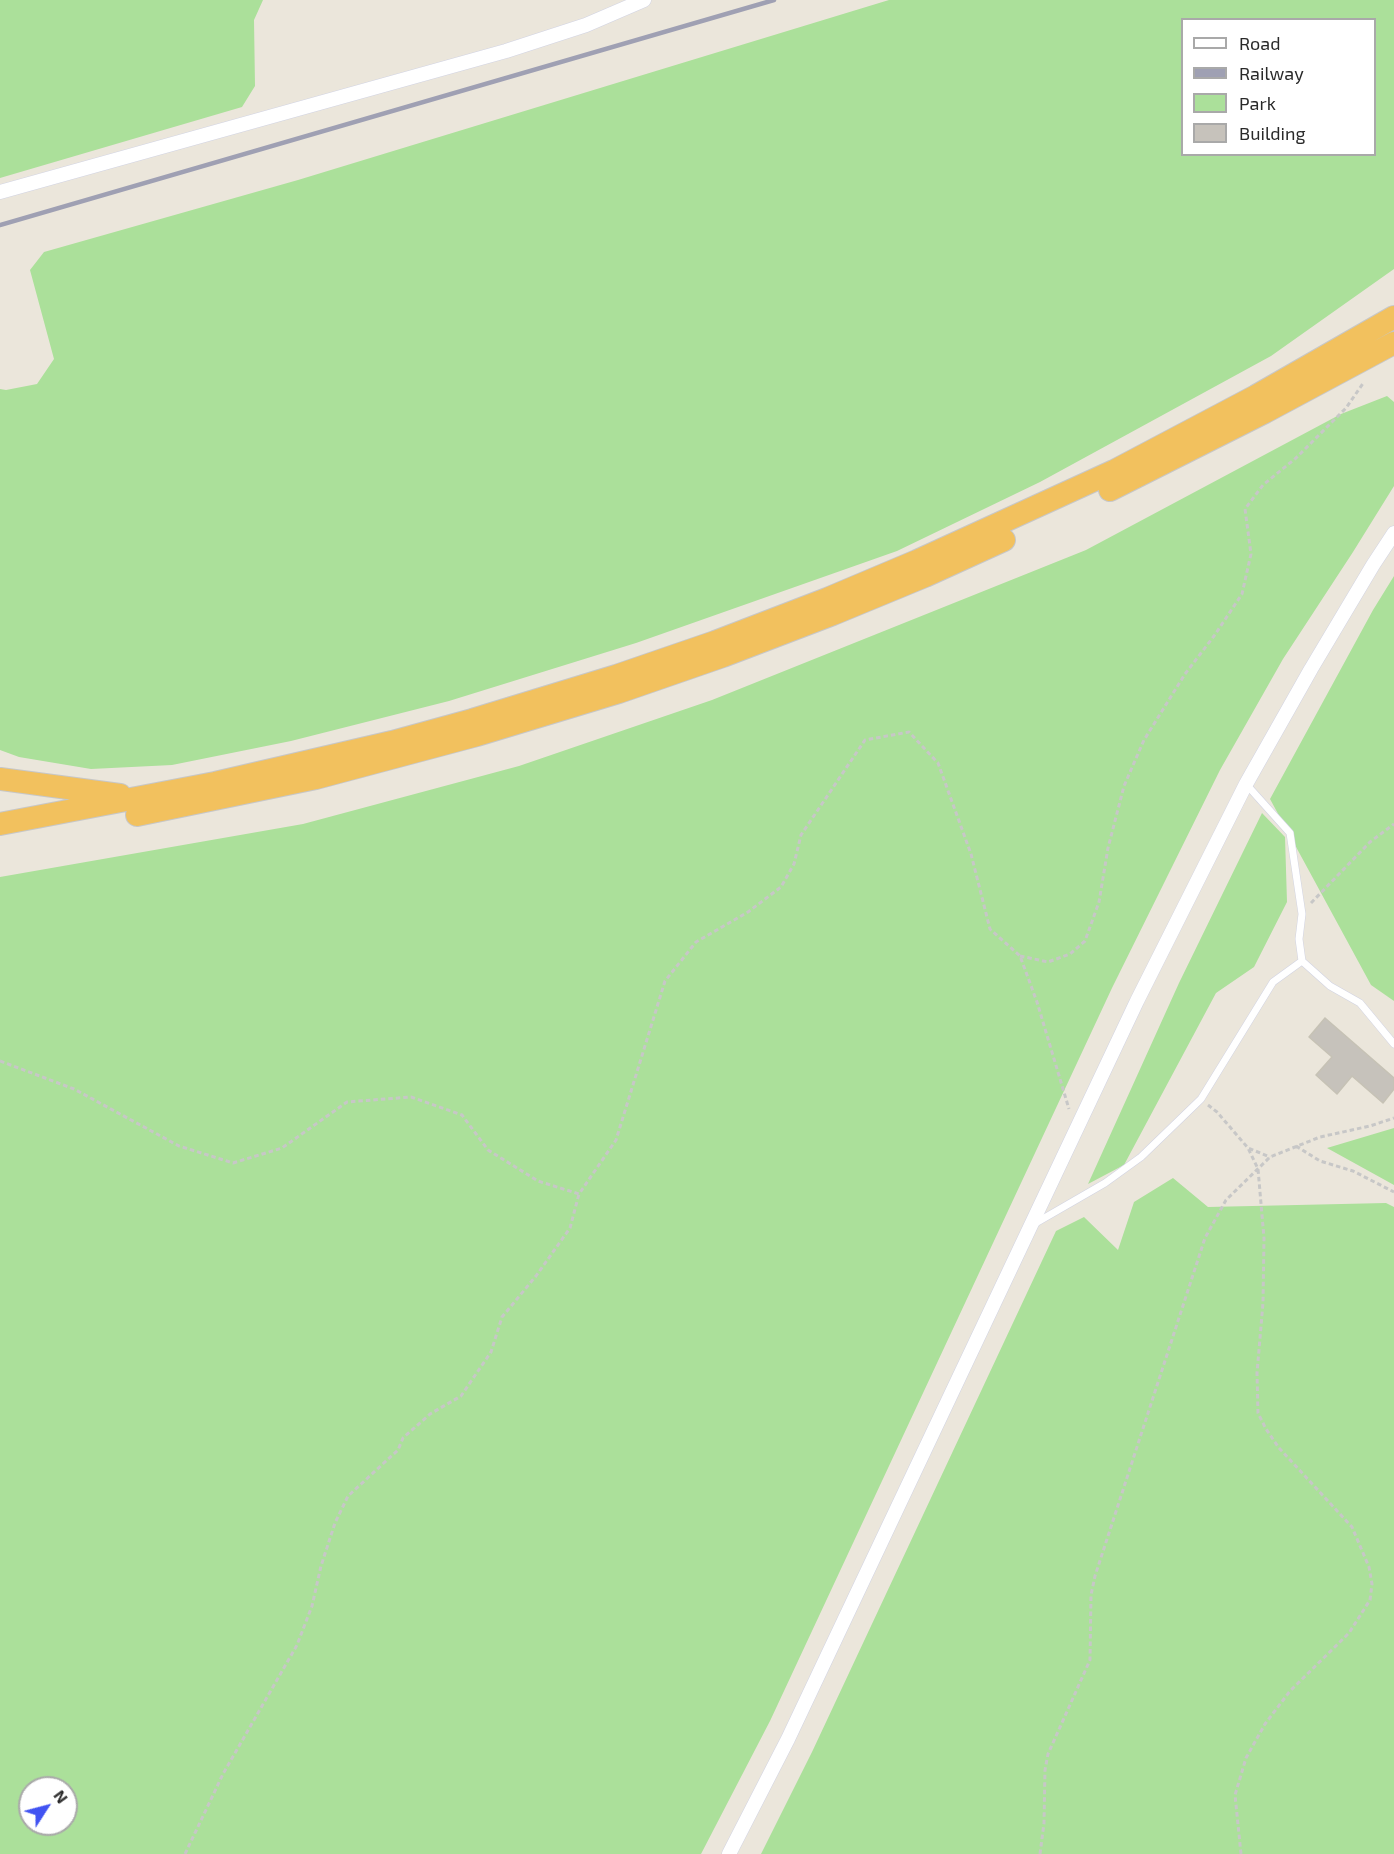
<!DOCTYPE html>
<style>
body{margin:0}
#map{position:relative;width:1394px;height:1854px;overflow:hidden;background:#ebe6db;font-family:"Exo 2",sans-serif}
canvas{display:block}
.legend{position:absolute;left:1181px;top:18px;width:195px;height:138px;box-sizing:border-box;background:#fff;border:2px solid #a9a9a9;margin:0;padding:8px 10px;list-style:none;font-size:18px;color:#292929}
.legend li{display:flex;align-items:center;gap:12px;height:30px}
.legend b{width:30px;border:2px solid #a9a9a9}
.north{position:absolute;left:18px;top:1776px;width:60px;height:60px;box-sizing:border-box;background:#fff;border:2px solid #a9a9a9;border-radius:50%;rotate:54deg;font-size:16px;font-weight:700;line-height:24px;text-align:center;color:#292929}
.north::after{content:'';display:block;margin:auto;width:21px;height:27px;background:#4153f2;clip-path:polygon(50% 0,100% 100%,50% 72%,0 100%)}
</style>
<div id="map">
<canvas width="1394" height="1854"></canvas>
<ul class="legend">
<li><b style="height:8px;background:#fff"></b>Road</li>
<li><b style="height:8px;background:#9fa0b3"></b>Railway</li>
<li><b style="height:16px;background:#abe09a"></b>Park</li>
<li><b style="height:16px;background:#c6c2bb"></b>Building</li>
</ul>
<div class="north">N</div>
</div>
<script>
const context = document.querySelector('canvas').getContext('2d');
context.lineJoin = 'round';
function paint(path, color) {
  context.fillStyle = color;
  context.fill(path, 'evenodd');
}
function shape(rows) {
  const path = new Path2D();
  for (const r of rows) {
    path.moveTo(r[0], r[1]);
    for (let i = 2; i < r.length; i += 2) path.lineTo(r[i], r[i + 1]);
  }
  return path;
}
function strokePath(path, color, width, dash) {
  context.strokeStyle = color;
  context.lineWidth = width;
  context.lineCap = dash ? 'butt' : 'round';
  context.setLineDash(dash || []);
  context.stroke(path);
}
paint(shape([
 [0,0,263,0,254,20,255,86,242,107,0,178],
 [889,0,1394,0,1394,269,1271,356,1040,482,897,551,636,643,449,701,291,741,172,765,91,769,19,757,0,750,0,389,6,390,37,384,54,359,30,270,44,252,298,180],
 [1182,20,1374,20,1374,154,1182,154],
 [1387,396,1394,402,1394,486,1353,552,1283,659,1220,770,1112,988,770,1721,701,1854,0,1854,0,877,303,824,519,766,712,700,1086,550,1341,414],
 [30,1788,66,1788,66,1824,30,1824],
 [1394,576,1394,1001,1371,985,1270,799,1373,610],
 [1262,813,1285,837,1287,902,1254,967,1216,993,1124,1165,1088,1184,1179,983],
 [1394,1128,1394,1185,1327,1148],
 [1173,1178,1208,1207,1386,1203,1394,1207,1394,1854,761,1854,812,1752,1056,1231,1084,1217,1118,1250,1134,1202]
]), '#abe09a');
const building = shape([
 [1325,1018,1394,1078,1394,1089,1383,1103,1352,1076,1337,1094,1316,1075,1332,1057,1309,1037,1325,1018]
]);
paint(building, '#c6c2bb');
strokePath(building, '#c6c2b5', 1.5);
const service = shape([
 [1302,961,1330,986,1360,1003,1394,1044],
 [1034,1224,1105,1183,1141,1157,1201,1099,1273,982,1302,961,1299,939,1302,914,1290,833,1246,784]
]);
const minor = shape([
 [0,192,506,51,586,25,644,0],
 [729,1854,788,1739,1137,1001,1246,784,1311,669,1373,565,1394,533]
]);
const trunk = shape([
 [1110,490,1265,412,1394,343],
 [0,779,120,795],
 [137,815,316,778,477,735,619,692,723,656,833,614,925,576,1004,540],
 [0,824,215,783,392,742,472,720,616,676,715,642,827,599,917,561,1114,471,1256,396,1394,317]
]);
strokePath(service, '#d1d3e2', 8);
strokePath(minor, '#d1d3e2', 15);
strokePath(trunk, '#c7c7c7', 24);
strokePath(shape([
 [1311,903,1370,842,1394,824],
 [1020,956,1048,962,1070,954,1085,941,1099,902,1108,848,1124,786,1144,740,1185,674,1214,636,1242,594,1251,554,1245,509,1263,485,1296,458,1346,408,1364,382],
 [0,1061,74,1089,179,1146,233,1163,282,1148,347,1102,411,1097,462,1115,488,1150,538,1181,579,1194,616,1140,665,981,696,942,748,912,781,887,794,864,801,835,865,740,909,732,938,763,971,854,990,929,1020,956,1037,1002,1069,1109],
 [1208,1105,1217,1112,1248,1148,1270,1157],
 [1296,1146,1320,1161,1353,1171,1394,1192],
 [185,1854,223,1774,297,1645,312,1606,321,1566,335,1523,348,1496,398,1450,403,1438,430,1414,461,1396,491,1352,502,1317,536,1276,570,1228,579,1194],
 [1040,1854,1044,1823,1045,1770,1048,1754,1090,1660,1091,1595,1095,1576,1205,1238,1226,1200,1270,1157,1320,1137,1370,1126,1394,1118],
 [1241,1854,1235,1795,1246,1758,1265,1724,1290,1691,1349,1633,1370,1600,1372,1584,1369,1567,1352,1527,1279,1448,1266,1429,1258,1413,1257,1373,1263,1303,1264,1238,1258,1169,1248,1148]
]), '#c7c7c7', 3, [4.5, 3]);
strokePath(service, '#fff', 7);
strokePath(minor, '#fff', 14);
strokePath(trunk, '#f2c15e', 22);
strokePath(shape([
 [0,225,774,0]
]), '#9fa0b3', 4.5);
</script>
